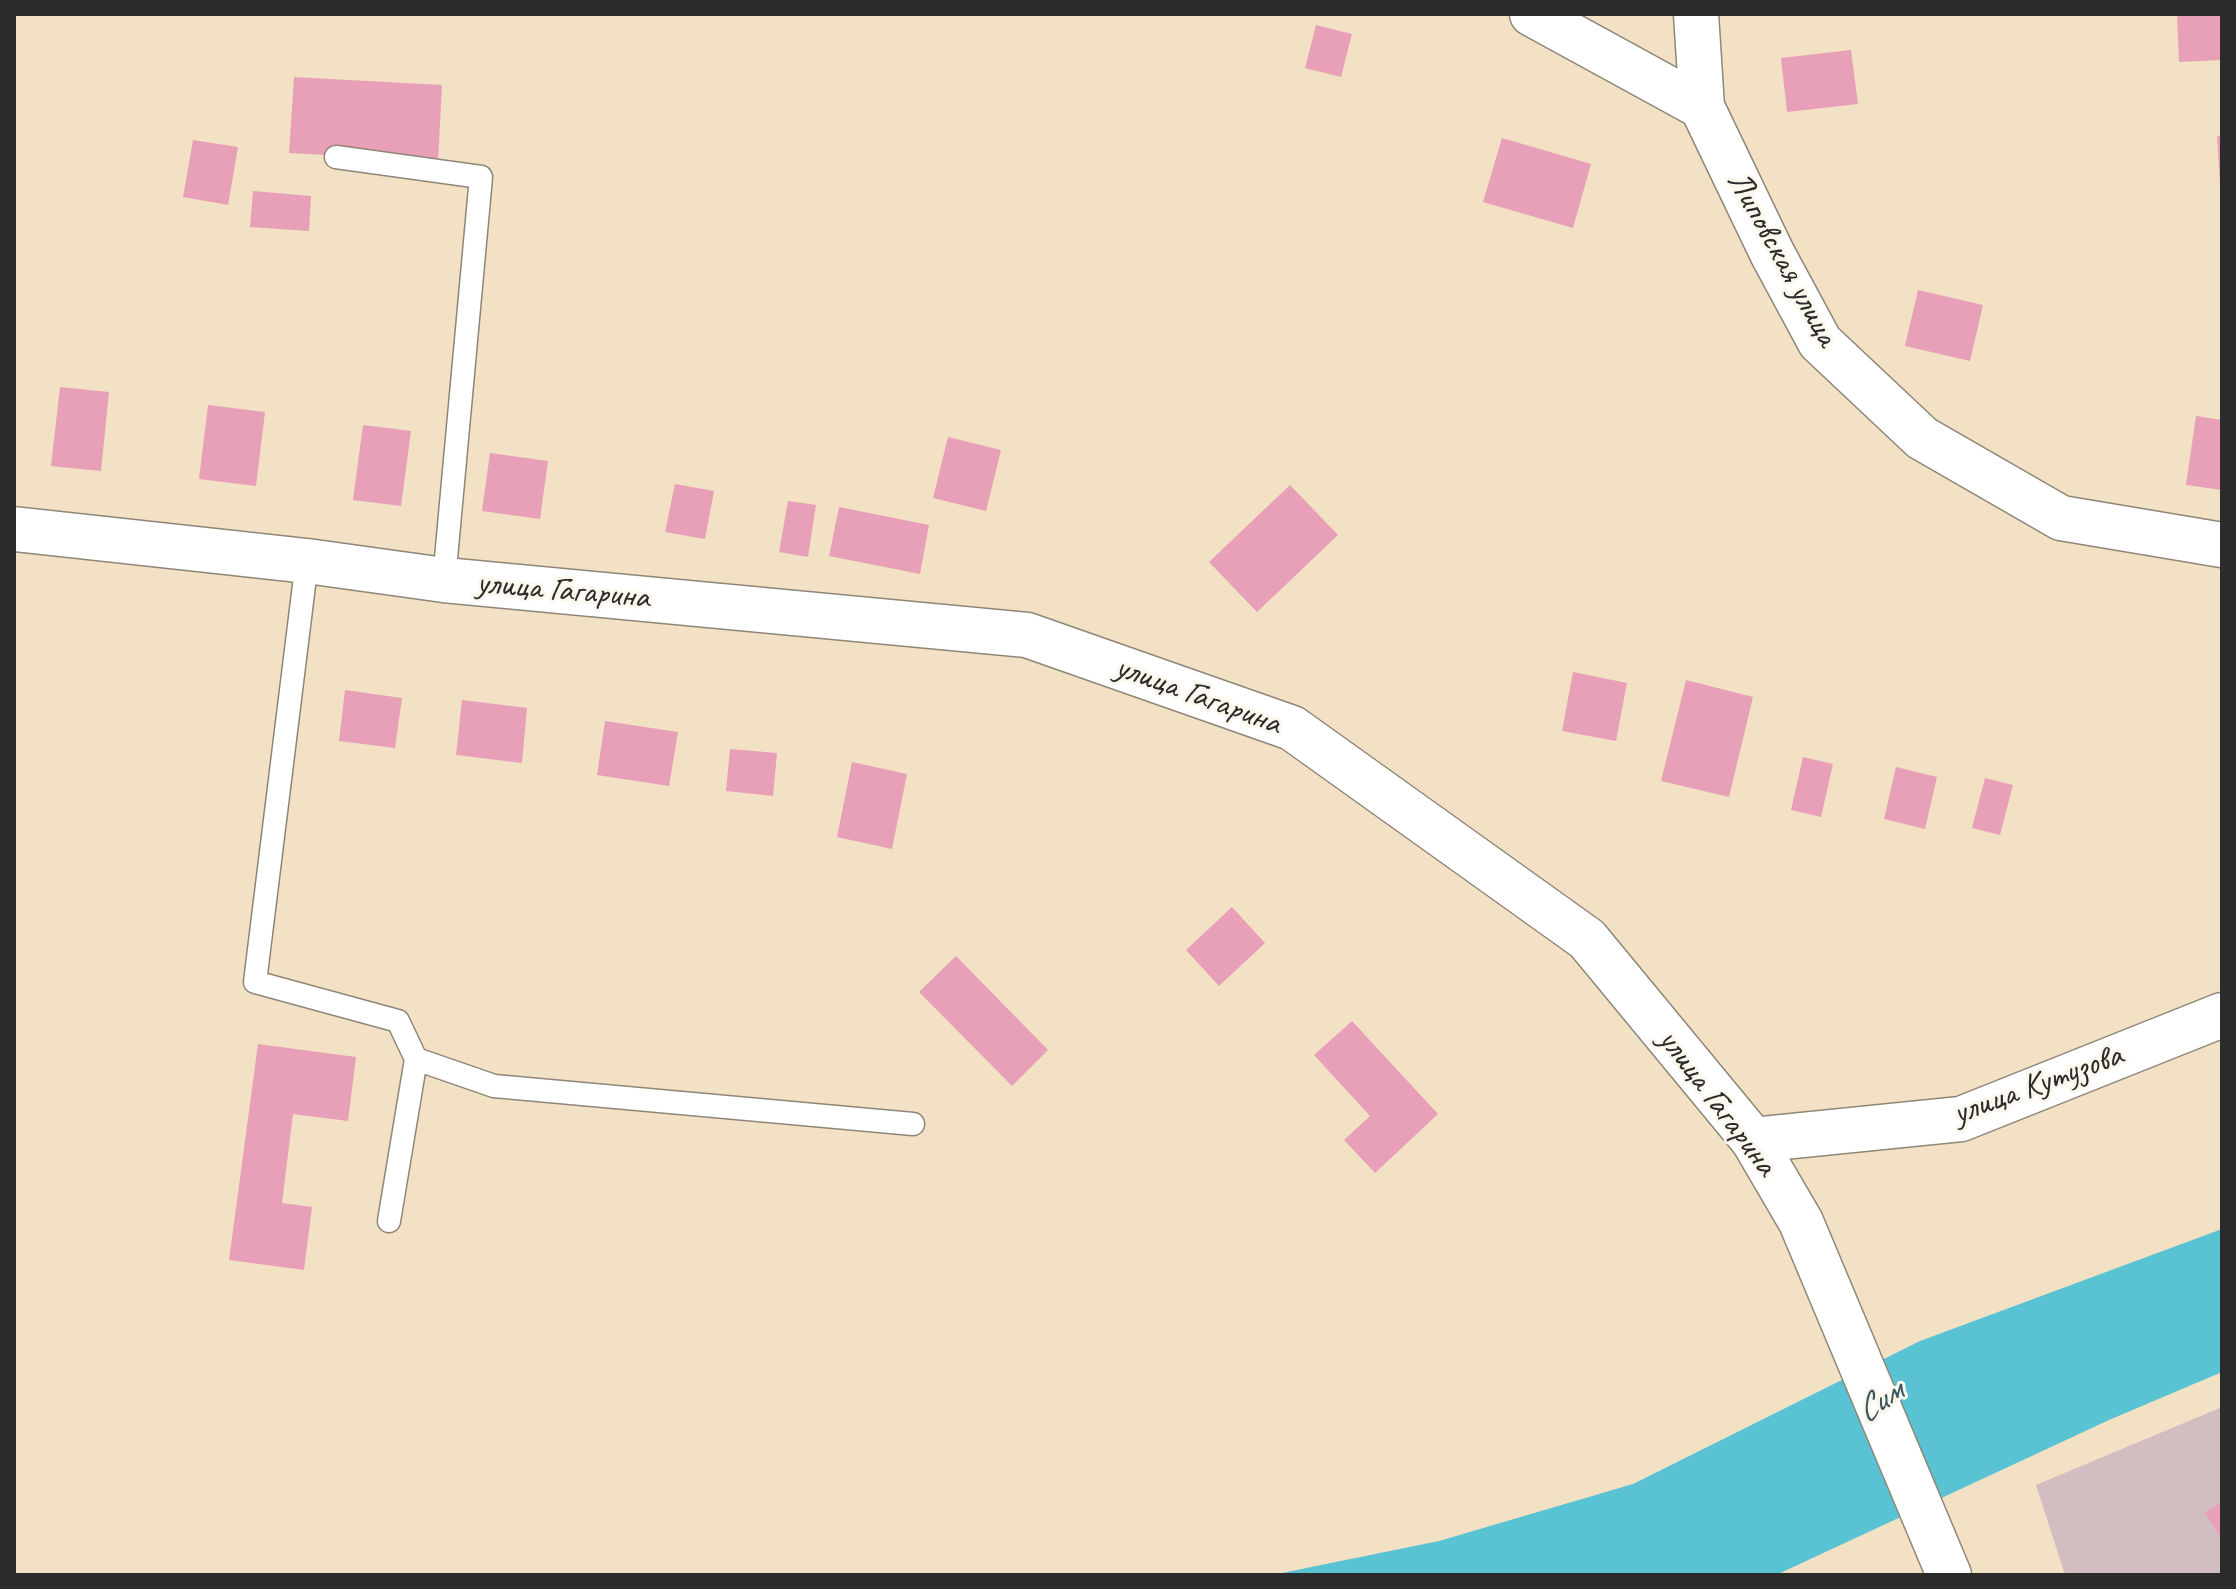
<!DOCTYPE html>
<meta charset="utf-8">
<style>
body{margin:0}
#map{position:relative;width:2236px;height:1589px;overflow:hidden;background:#f2e1c4;font-family:Caveat,sans-serif}
canvas{display:block}
.frame{position:absolute;inset:0;border:16px solid #2b2b2b;pointer-events:none}
</style>
<div id="map">
<canvas width="2236" height="1589"></canvas>
<div class="frame"></div>
</div>
<script>
const context = document.querySelector('canvas').getContext('2d');
context.lineJoin = 'round';
function paint(path, color) {
  context.fillStyle = color;
  context.fill(path, 'evenodd');
}
function shape(rows) {
  const path = new Path2D();
  for (const r of rows) {
    path.moveTo(r[0], r[1]);
    for (let i = 2; i < r.length; i += 2) path.lineTo(r[i], r[i + 1]);
  }
  return path;
}
function strokePath(path, color, width, dash) {
  context.strokeStyle = color;
  context.lineWidth = width;
  context.lineCap = dash ? 'butt' : 'round';
  context.setLineDash(dash || []);
  context.stroke(path);
}
function write(font, color, halo, rows, align = 'center') {
  context.font = font + ' Caveat,sans-serif';
  context.lineWidth = 6;
  context.setLineDash([]);
  context.textBaseline = 'middle';
  context.strokeStyle = halo;
  context.fillStyle = color;
  for (const [text, x, y, turn = 0] of rows) {
    context.save();
    context.translate(x, y);
    context.rotate((+turn || 0) * Math.PI / 180);
    context.textAlign = isNaN(turn) ? turn : align;
    if (halo) context.strokeText(text, 0, 0);
    context.fillText(text, 0, 0);
    context.restore();
  }
}
paint(shape([
 [2222,1407,2222,1575,2065,1575,2036,1485]
]), '#d2bec1');
paint(shape([
 [2222,1229,2222,1372,2109,1420,1776,1575,1272,1575,1439,1541,1633,1484,1920,1341]
]), '#59c3d4');
paint(shape([
 [2177,14,2222,14,2222,60,2179,62],
 [1316,25,1352,34,1341,77,1305,68],
 [1851,50,1858,104,1787,112,1781,58],
 [294,77,442,85,438,161,289,153],
 [2217,136,2222,136,2222,184,2220,184],
 [1502,138,1591,164,1573,228,1483,202],
 [193,140,238,147,228,205,183,197],
 [253,191,311,196,309,231,250,227],
 [1918,290,1983,305,1970,361,1905,346],
 [60,387,109,392,101,471,51,466],
 [208,405,265,412,256,486,199,479],
 [2196,416,2222,420,2222,490,2186,485],
 [363,425,411,431,401,506,353,500],
 [948,437,1001,450,986,511,933,498],
 [490,453,548,461,540,519,482,511],
 [675,484,714,491,705,539,665,532],
 [1290,485,1338,535,1257,612,1209,562],
 [788,501,816,505,808,557,779,552],
 [839,507,929,525,920,574,829,556],
 [1573,672,1627,683,1616,741,1562,731],
 [1686,680,1753,697,1729,797,1661,781],
 [345,690,402,698,395,748,339,741],
 [462,700,527,708,522,763,456,755],
 [605,721,678,732,669,786,597,775],
 [730,749,777,753,773,796,726,791],
 [1803,757,1833,764,1821,817,1791,810],
 [852,762,907,774,892,849,837,837],
 [1896,767,1937,777,1925,829,1884,819],
 [1985,778,2013,785,2000,835,1972,828],
 [1232,907,1265,943,1219,986,1186,950],
 [956,956,1048,1050,1012,1086,919,992],
 [1352,1021,1438,1114,1375,1173,1344,1140,1370,1116,1314,1055],
 [258,1044,356,1057,348,1121,293,1114,282,1203,312,1207,304,1270,229,1260],
 [2222,1502,2222,1539,2205,1513]
]), '#e7a0b7');
const lane = shape([
 [336,157,481,177,444,580],
 [307,561,255,982,398,1021,416,1059,389,1221],
 [416,1059,494,1086,913,1124]
]);
const street = shape([
 [1532,14,1702,107],
 [1696,14,1702,107,1772,253,1820,342,1922,438,2061,518,2222,545],
 [1753,1140,1961,1119,2222,1015]
]);
const secondary = shape([
 [14,529,307,561,444,580,1027,635,1292,728,1587,939,1753,1140,1801,1222,1949,1575]
]);
strokePath(lane, '#8e8678', 25);
strokePath(street, '#8e8678', 47);
strokePath(secondary, '#8e8678', 47);
strokePath(lane, '#fff', 22);
strokePath(street, '#fff', 44);
strokePath(secondary, '#fff', 44);
write('34px', '#2b2b2b', '#fbf7ec', [
 ["Липовская улица",1782,259,61],
 ["улица Гагарина",563,591,5],
 ["улица Гагарина",1198,696,20],
 ["улица Кутузова",2038,1085,-20],
 ["улица Гагарина",1717,1103,53]
]);
write('italic 36px', '#39595e', '#fbf7ec', [
 ["Сим",1880,1402,-34]
]);
</script>
